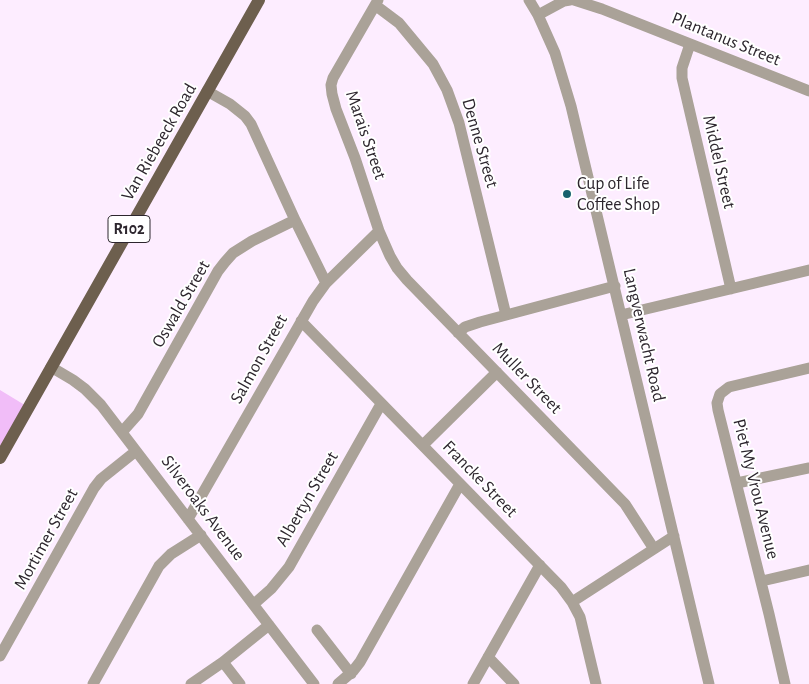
<!DOCTYPE html>
<style>
body{margin:0}
canvas{display:block;background:#fdedff}
</style>
<canvas width="809" height="684"></canvas>
<script>
const context = document.querySelector('canvas').getContext('2d');
context.lineJoin = 'round';
function paint(path, color) {
  context.fillStyle = color;
  context.fill(path, 'evenodd');
}
function shape(rows) {
  const path = new Path2D();
  for (const r of rows) {
    path.moveTo(r[0], r[1]);
    for (let i = 2; i < r.length; i += 2) path.lineTo(r[i], r[i + 1]);
  }
  return path;
}
function strokePath(path, color, width, dash) {
  context.strokeStyle = color;
  context.lineWidth = width;
  context.lineCap = dash ? 'butt' : 'round';
  context.setLineDash(dash || []);
  context.stroke(path);
}
function write(font, color, halo, rows, align = 'center') {
  context.font = font + ' "Alegreya Sans",sans-serif';
  context.lineWidth = 4;
  context.setLineDash([]);
  context.textBaseline = 'middle';
  context.strokeStyle = halo;
  context.fillStyle = color;
  for (const [text, x, y, turn = 0] of rows) {
    context.save();
    context.translate(x, y);
    context.rotate((+turn || 0) * Math.PI / 180);
    context.textAlign = isNaN(turn) ? turn : align;
    if (halo) context.strokeText(text, 0, 0);
    context.fillText(text, 0, 0);
    context.restore();
  }
}
paint(shape([
 [0,390,28,407,0,457]
]), '#f1bdf8');
strokePath(shape([
 [378,0,333,78,331,85,332,94,336,109,355,158,379,231,390,256,397,268,407,280,625,504,654,549],
 [529,0,538,15,555,53,571,106,709,684],
 [574,0,602,9,809,91],
 [375,5,399,23,433,64,447,90,459,123,506,315],
 [538,15,564,1,570,0],
 [690,44,682,68,682,78,731,289],
 [207,91,230,104,245,116,251,124,295,220,326,283],
 [621,315,809,270],
 [301,321,561,587,572,602,580,617,596,684],
 [458,333,465,327,480,322,615,286],
 [51,367,73,380,85,389,101,405,314,684],
 [122,432,138,414,218,271,225,262,233,253,252,241,295,220],
 [423,445,497,372],
 [737,483,809,468],
 [188,519,313,301,326,283,379,231],
 [762,581,809,570],
 [572,602,674,536],
 [254,604,271,589,289,567,381,404],
 [317,630,351,674],
 [0,656,94,488,101,479,136,451],
 [488,657,514,684],
 [223,662,240,684],
 [93,684,159,566,171,554,201,535],
 [191,684,223,662,269,625],
 [338,684,353,671,360,662,460,484],
 [473,684,540,565],
 [785,684,769,614,718,410,717,403,720,394,729,387,809,368]
]), '#aaa298', 11);
strokePath(shape([
 [0,458,259,0]
]), '#6d5f4e', 12);
for (const [x, y, r, color] of [
 [567,194,5,"#18636e"]
]) {
  const dot = new Path2D();
  dot.arc(x, y, r, 0, 2 * Math.PI);
  context.fillStyle = color;
  context.fill(dot);
  strokePath(dot, '#fff', 2);
}
for (const [x, y, w] of [
 [129,229,42]
]) {
  const box = new Path2D();
  box.roundRect(x - w / 2, y - 13.5, w, 27, 4);
  context.fillStyle = '#fff';
  context.fill(box);
  strokePath(box, '#2d262e', 1);
}
write('bold 16px', '#2d262e', null, [
 ["R102",129,229]
]);
write('18px', '#2d262e', '#fff', [
 ["Plantanus Street",726,39,22],
 ["Marais Street",366,135,71],
 ["Van Riebeeck Road",159,142,-60],
 ["Denne Street",480,143,74],
 ["Middel Street",719,162,77],
 ["Oswald Street",181,304,-60],
 ["Langverwacht Road",644,335,77],
 ["Salmon Street",259,359,-61],
 ["Muller Street",527,378,46],
 ["Francke Street",480,479,46],
 ["Piet My Vrou Avenue",756,489,76],
 ["Albertyn Street",307,499,-60],
 ["Silveroaks Avenue",203,508,53],
 ["Mortimer Street",46,539,-61]
]);
write('18px', '#2d262e', '#fff', [
 ["Cup of Life",577,184],
 ["Coffee Shop",577,205]
], 'left');
</script>
